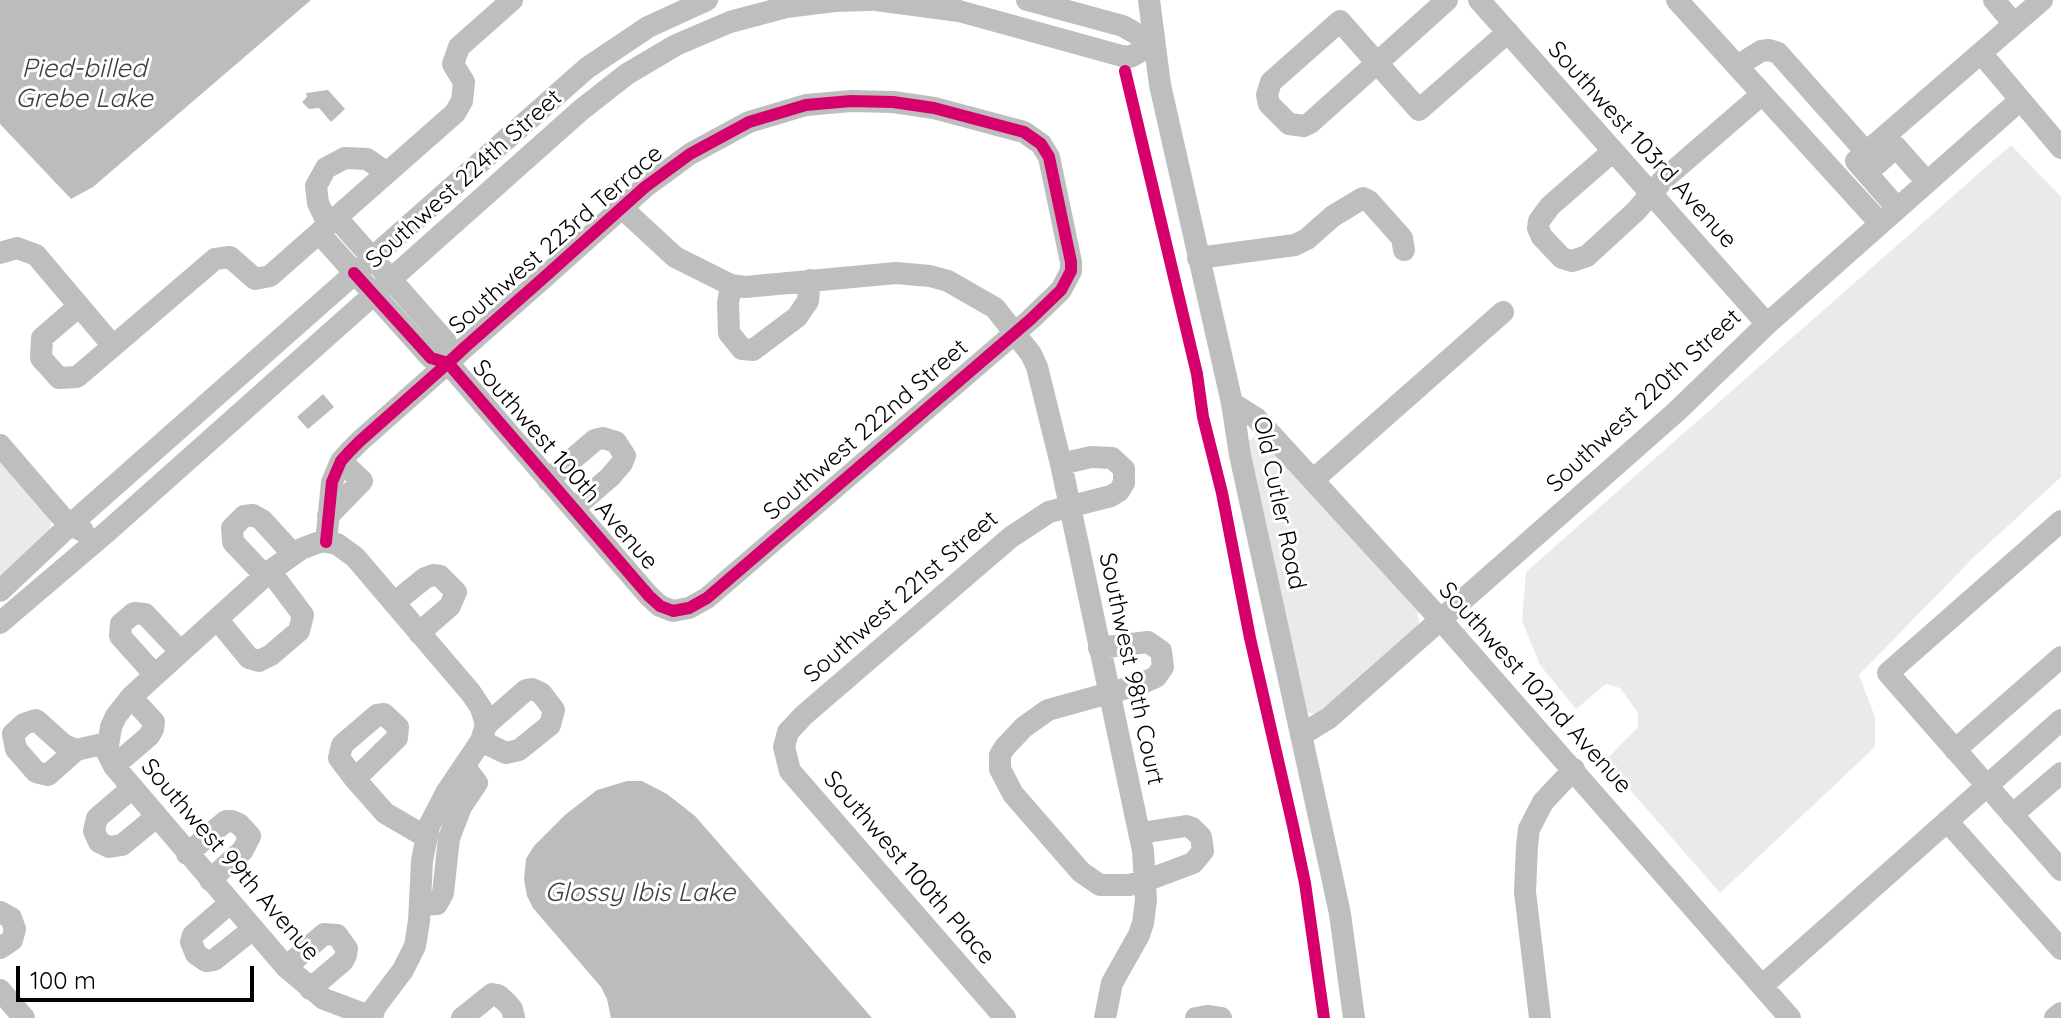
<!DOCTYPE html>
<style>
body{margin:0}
#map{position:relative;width:2061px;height:1018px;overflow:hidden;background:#fff;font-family:Quicksand,sans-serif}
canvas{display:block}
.scale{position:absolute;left:16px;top:966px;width:238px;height:36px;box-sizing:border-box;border:4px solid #000;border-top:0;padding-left:10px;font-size:24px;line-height:28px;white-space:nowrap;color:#000;-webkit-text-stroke:6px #fff;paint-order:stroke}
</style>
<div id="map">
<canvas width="2061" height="1018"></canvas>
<div class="scale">100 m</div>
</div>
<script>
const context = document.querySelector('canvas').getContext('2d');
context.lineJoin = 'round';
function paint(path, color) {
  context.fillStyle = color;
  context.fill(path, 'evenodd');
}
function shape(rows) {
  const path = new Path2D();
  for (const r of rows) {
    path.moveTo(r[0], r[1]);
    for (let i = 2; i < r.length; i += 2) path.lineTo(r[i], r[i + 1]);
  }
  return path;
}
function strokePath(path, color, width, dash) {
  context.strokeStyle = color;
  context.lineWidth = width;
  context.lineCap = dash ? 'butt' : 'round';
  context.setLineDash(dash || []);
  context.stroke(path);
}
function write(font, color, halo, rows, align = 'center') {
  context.font = font + ' Quicksand,sans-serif';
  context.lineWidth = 6;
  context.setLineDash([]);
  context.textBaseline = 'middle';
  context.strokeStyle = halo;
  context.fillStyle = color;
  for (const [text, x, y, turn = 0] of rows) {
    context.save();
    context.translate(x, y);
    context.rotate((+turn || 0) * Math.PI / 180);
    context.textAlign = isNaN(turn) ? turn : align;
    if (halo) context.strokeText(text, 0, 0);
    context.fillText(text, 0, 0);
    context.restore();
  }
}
paint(shape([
 [2011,145,2061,197,2061,477,1973,558,1859,675,1875,717,1875,747,1720,893,1605,761,1638,727,1638,713,1620,688,1606,684,1576,709,1540,665,1522,621,1526,572],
 [1258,434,1415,605,1418,612,1419,624,1416,629,1318,713,1314,714,1307,712,1247,442],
 [0,461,50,519,51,525,49,532,0,581]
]), '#eaeaea');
paint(shape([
 [0,0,311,0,93,187,71,199,0,124],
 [328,90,345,109,331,122,319,108,309,109,302,102,307,97,306,93],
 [323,394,334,407,308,429,297,417],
 [627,781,642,781,667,794,695,816,872,1018,611,1018,607,999,601,987,533,908,527,896,524,879,526,859,534,846,565,815,597,790]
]), '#bcbcbc');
strokePath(shape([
 [876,0,959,11,1122,56,1130,57,1154,44],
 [1027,0,1123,26,1154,44],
 [1149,0,1160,85,1232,403,1240,455,1328,858,1340,914,1354,1018],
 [1447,0,1377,63,1310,123,1304,126,1289,124,1269,104,1267,95,1271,82,1340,21,1377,63,1419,110,1508,32],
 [1479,0,1767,324],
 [1677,0,1880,223],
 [1994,0,2014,24],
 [1981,53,2061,148],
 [1745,61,1761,51,1769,50,1778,53,1875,162],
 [1612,152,1550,206,1539,221,1538,228,1542,237,1562,258,1572,261,1587,256,1636,211,1664,179,1761,95],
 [1877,164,1896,147,1927,182],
 [622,208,675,257,731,285,745,287,896,273,930,276,948,281,995,308,1031,354,1037,367,1061,464,1143,851,1146,900,1143,923,1139,935,1112,983,1105,1018],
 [1897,208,1856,161,2042,0],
 [336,217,446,342,448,363],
 [328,224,318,203,316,186,326,168,345,158,367,159,387,173],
 [319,233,431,358,448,363,649,596,660,606,673,611,689,608,707,598,1031,319,1061,290,1071,271,1071,262,1049,157,1041,144,1024,132,934,108,893,102,851,101,806,105,749,122,690,154,645,187,540,281,464,348,448,363,360,441,350,451,341,461,332,482,326,542],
 [0,253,17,248,36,255,113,346],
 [1198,258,1295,245,1307,239,1333,216,1363,198,1369,201,1402,238,1404,250],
 [731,285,728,303,729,333,742,349,753,350,797,317,808,301,810,280],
 [79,306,42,338,41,358,59,378,77,377,215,259,230,257,255,279,270,276,455,113,462,101,464,82,453,64,459,47,512,0],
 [1232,403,1256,418,1440,619,1790,1018],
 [0,445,61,516,70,525,83,531],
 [548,480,595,440,603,438,616,442,625,456,622,463,610,477,574,508],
 [1313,480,1503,312],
 [328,516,362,481,341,461],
 [2061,521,1888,673,2061,870],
 [265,576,233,542,232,528,244,516,253,515,262,520,293,554],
 [0,591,70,525,587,68,648,27,707,0],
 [394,603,425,578,433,575,440,576,456,592,450,606,419,633],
 [217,619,249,658,259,661,271,655,299,631,303,615,270,571],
 [0,623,108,531,581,110,627,74,676,45,730,22,786,7,835,1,870,0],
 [1099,648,1148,642,1161,651,1163,667,1156,677,1138,685,1048,710,1024,727,1005,747,1000,755,1000,769,1013,794,1081,872,1100,885,1129,885,1145,881,1193,863,1203,851,1201,837,1192,828,1186,826,1141,833],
 [155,675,120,636,121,624,134,613,145,614,181,652],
 [1301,735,1329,718,1676,412,1767,324,2019,101],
 [76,750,64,745,36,720,24,724,13,734,16,749,36,772,48,775,76,750,107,743],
 [1955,750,2061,657],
 [114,766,149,736,153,729,154,722,131,697],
 [355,779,397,738,398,727,384,714,377,715,342,745,339,758,355,779,385,813,426,837],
 [131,789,97,818,94,831,99,842,109,847,122,845,156,817],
 [2012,815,2061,773],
 [1947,821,2061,949],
 [187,854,226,821,232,821,239,824,250,836,243,850,210,880],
 [230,903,193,935,191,942,196,954,206,961,214,960,253,929],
 [420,905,437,904,443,893,449,838,461,807,477,783,464,766],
 [0,912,11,918,15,929,12,940,0,948],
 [286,967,324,934,337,935,347,949,346,955,343,961,310,989],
 [1762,986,2061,720],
 [0,990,24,1018],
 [372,1017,324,999,286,967,114,766,107,752,111,727,116,716,131,697,270,571,301,549,322,541,337,544,355,557,471,693,481,708,486,725],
 [372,1018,375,1007,403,970,415,946,419,921,422,861,429,826,446,793,481,741,486,725,526,690,532,689,541,693,554,710,550,725,519,750,506,753,481,741],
 [462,1018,492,994,498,995,507,1003,512,1009,514,1018],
 [1005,1018,790,771,784,747,788,732,804,715,1011,537,1049,512,1111,496,1119,491,1124,483,1124,469,1112,458,1091,457,1061,464],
 [1196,1018,1207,1016,1221,1018],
 [1540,1018,1525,892,1527,846,1529,829,1543,802,1574,769],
 [2055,1018,2061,1013]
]), '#bebebe', 22);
strokePath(shape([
 [1125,71,1197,374,1203,417,1222,493,1250,638,1293,826,1305,883,1324,1018],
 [326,542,332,482,341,461,350,451,360,441,448,363,464,348,540,281,645,187,690,154,749,122,806,105,851,101,893,102,934,108,1024,132,1041,144,1049,157,1071,262,1071,271,1061,290,1031,319,707,598,689,608,673,611,660,606,649,596,448,363,431,358,354,273]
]), '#d6006c', 12);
write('24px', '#000', '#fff', [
 ["Southwest 103rd Avenue",1642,145,48],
 ["Southwest 224th Street",464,179,-42],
 ["Southwest 223rd Terrace",556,240,-41],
 ["Southwest 220th Street",1644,401,-43],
 ["Southwest 222nd Street",866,430,-41],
 ["Southwest 100th Avenue",565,465,49],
 ["Old Cutler Road",1279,503,78],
 ["Southwest 221st Street",901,597,-41],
 ["Southwest 98th Court",1131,669,78],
 ["Southwest 102nd Avenue",1535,688,48],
 ["Southwest 99th Avenue",230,860,49],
 ["Southwest 100th Place",909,868,49]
]);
write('italic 26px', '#404040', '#fff', [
 ["Pied-billed",84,69],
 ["Grebe Lake",84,99],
 ["Glossy Ibis Lake",640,893]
]);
</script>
